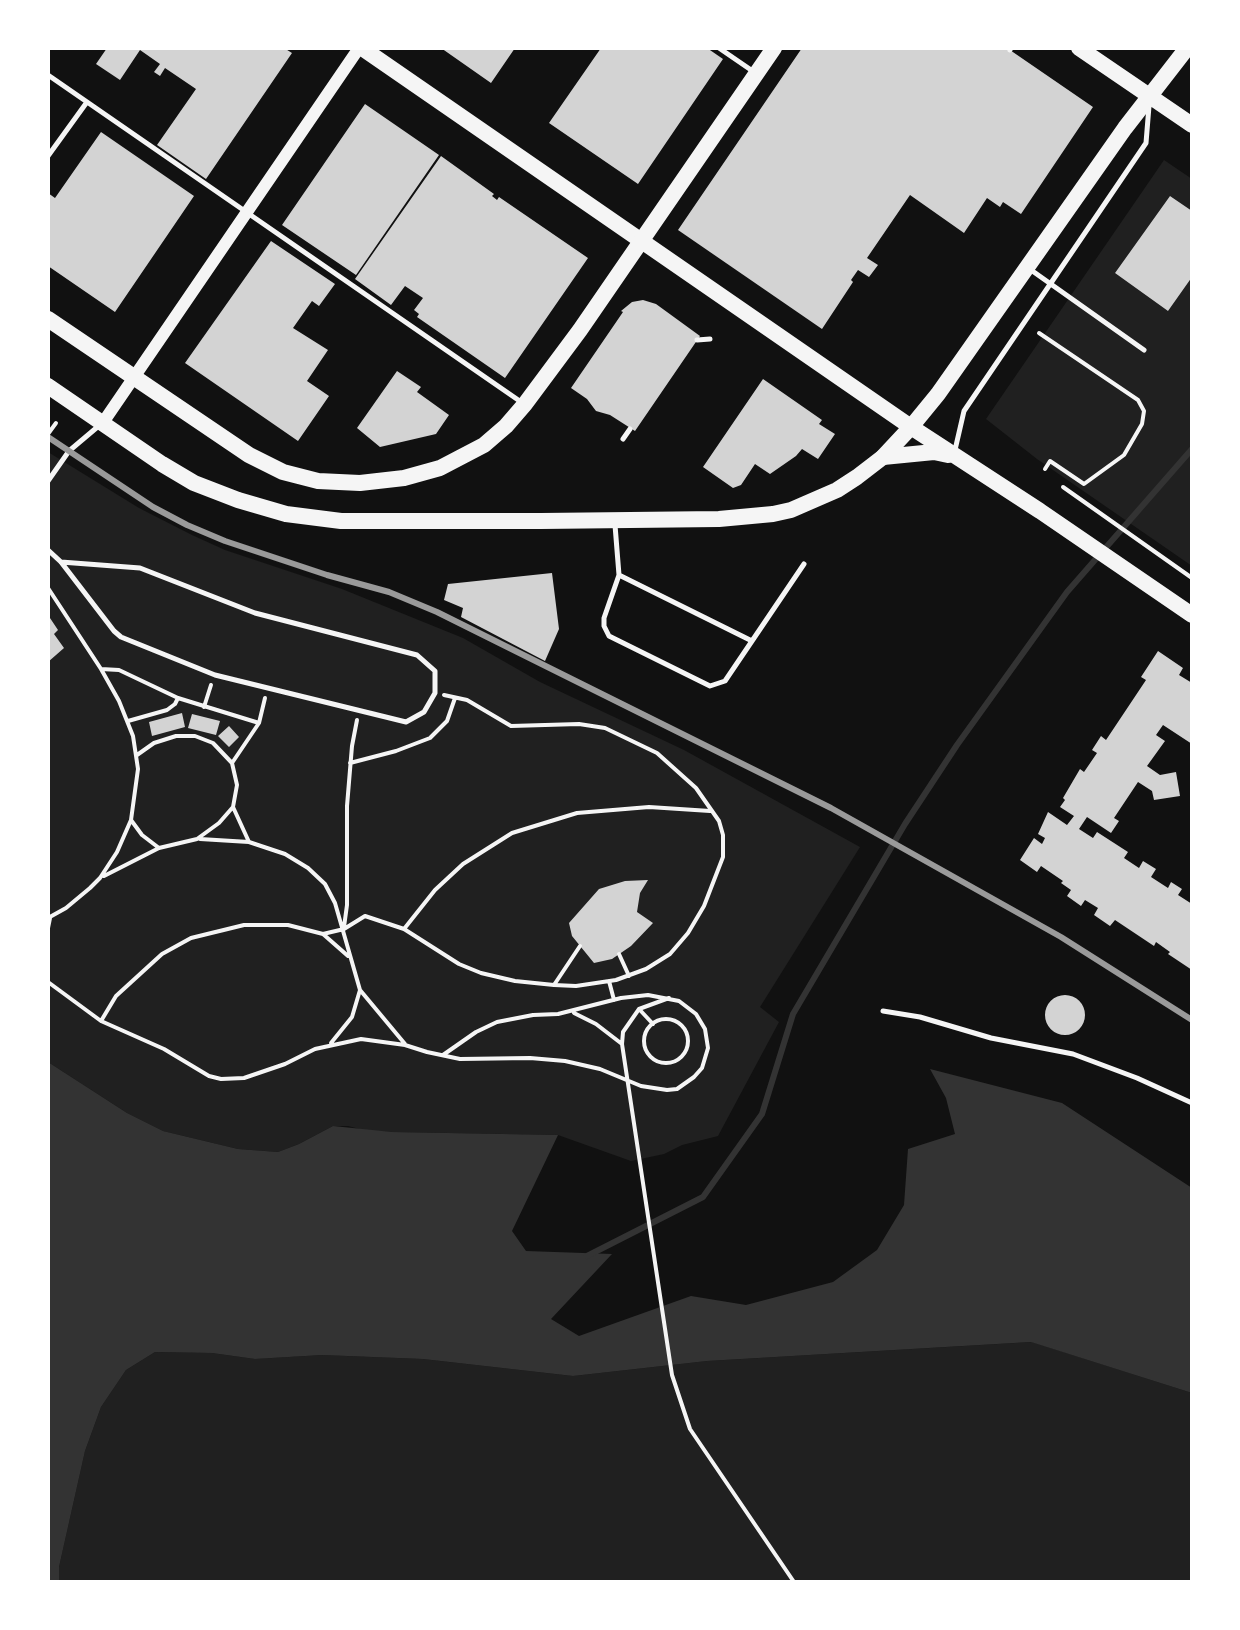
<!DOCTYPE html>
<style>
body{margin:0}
#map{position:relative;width:1240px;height:1630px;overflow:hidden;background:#111;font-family:"Open Sans",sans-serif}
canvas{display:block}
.frame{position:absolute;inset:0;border:50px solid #fff;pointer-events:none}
</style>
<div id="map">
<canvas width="1240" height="1630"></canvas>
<div class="frame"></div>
</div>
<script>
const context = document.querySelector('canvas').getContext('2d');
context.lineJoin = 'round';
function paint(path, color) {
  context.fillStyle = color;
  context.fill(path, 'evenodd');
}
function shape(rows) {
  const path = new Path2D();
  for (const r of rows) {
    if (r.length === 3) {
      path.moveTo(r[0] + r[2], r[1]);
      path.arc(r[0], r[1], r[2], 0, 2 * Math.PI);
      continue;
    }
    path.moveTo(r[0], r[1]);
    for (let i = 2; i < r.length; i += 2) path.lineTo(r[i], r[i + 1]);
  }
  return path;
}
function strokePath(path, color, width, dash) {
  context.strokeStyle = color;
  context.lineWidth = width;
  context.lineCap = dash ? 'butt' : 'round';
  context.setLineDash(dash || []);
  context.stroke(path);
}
paint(shape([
 [1164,160,1192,179,1192,211,1170,196,1115,273,1168,311,1192,277,1192,566,1037,459,986,419],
 [48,452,139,508,192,535,225,550,342,589,463,638,540,682,684,750,860,847,760,1007,779,1022,718,1136,682,1145,664,1154,631,1161,558,1135,392,1132,367,1131,348,1126,333,1126,299,1144,278,1152,238,1149,163,1131,127,1113,48,1062],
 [1032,1342,1192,1393,1192,1582,59,1582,59,1567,85,1451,101,1407,126,1370,155,1352,212,1353,255,1359,322,1355,423,1359,573,1376,707,1361]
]), '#202020');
paint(shape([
 [48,1062,127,1113,163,1131,238,1149,278,1152,299,1144,333,1126,392,1132,558,1135,512,1231,526,1251,612,1254,551,1319,579,1336,691,1296,746,1305,833,1282,877,1250,904,1205,908,1149,955,1134,946,1098,930,1069,1062,1103,1192,1188,1192,1393,1031,1342,707,1361,573,1376,423,1359,322,1355,255,1359,212,1353,155,1352,126,1370,101,1407,85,1451,59,1567,59,1582,48,1582]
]), '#333');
strokePath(shape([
 [587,1256,703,1197,762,1114,793,1014,905,824,957,745,1067,592,1192,449]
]), '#333', 6);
paint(shape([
 [107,48,284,48,292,53,206,179,157,145,196,89,165,68,160,76,154,72,160,64,140,50,120,80,96,64],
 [441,48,515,48,491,83],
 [601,48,707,48,723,59,638,184,549,123],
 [802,48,1007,48,1093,107,1021,214,1003,202,1000,207,987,198,964,233,910,195,867,258,878,265,869,277,858,270,851,280,853,282,822,329,678,230],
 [365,104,439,155,356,275,282,225],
 [101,132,194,196,115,312,48,266,48,193,55,198],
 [441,156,494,194,492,196,497,200,499,197,588,258,505,378,417,317,419,314,414,310,423,298,405,286,391,305,355,279],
 [1170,196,1192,211,1192,277,1168,311,1115,273],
 [271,241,335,284,319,306,312,301,293,328,328,350,307,381,329,396,298,441,185,363],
 [643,300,656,304,700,336,635,431,610,415,596,411,587,399,571,388,623,312,621,311,632,302],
 [397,371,421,387,417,392,449,415,436,434,380,447,357,428],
 [763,379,822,420,819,424,835,434,818,459,802,449,796,456,770,474,755,464,741,485,733,488,703,467],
 [552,573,559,629,545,661,461,617,463,608,444,600,448,584],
 [48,615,58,630,54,634,64,648,48,662],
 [1158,651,1183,668,1179,675,1192,683,1192,744,1163,725,1156,735,1165,741,1147,766,1160,775,1176,772,1180,796,1154,800,1152,791,1138,782,1114,818,1119,821,1111,833,1087,817,1079,829,1093,838,1097,832,1128,852,1124,858,1139,868,1143,861,1156,869,1151,877,1168,888,1171,882,1182,889,1178,895,1192,904,1192,970,1168,954,1170,952,1156,942,1154,946,1115,920,1110,926,1094,915,1098,908,1085,900,1081,906,1067,896,1071,890,1061,883,1063,881,1041,866,1037,872,1020,860,1034,838,1042,844,1045,838,1038,834,1048,812,1067,825,1074,816,1060,807,1065,800,1063,798,1080,769,1084,772,1097,753,1092,750,1101,736,1106,740,1146,680,1141,677],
 [182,713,185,727,152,736,149,722],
 [192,714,220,721,216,735,188,728],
 [229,726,239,737,229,747,218,736],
 [648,880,640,893,637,912,653,923,631,946,612,959,594,963,572,936,569,923,599,889,625,881],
 [1065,1015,20]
]), '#d3d3d3');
strokePath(shape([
 [1039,333,1138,400,1144,411,1142,424,1124,455,1084,484,1050,461,1045,469],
 [48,434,56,423],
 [1063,487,1192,578],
 [48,588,101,669,119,701,133,736,138,769,131,820,117,852,100,878,90,888,66,908,48,918],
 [101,669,119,670,178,698,259,723],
 [204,707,211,685],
 [128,721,167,710,175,704,178,698],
 [232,763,259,723,265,698],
 [350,763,396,751,430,738,447,721,455,698],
 [233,807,249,842,285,854,308,868,325,884,335,903,360,990,405,1044],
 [131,820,142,835,159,848],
 [200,839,249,842],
 [104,876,159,848,197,839,219,823,233,807,237,785,232,763,213,743,195,736,176,736,154,743,137,755],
 [344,927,347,905,347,806,352,746,357,720],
 [48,928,50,918],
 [404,929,435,890,463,864,512,833,577,813,649,807,710,811],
 [323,934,348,956],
 [619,954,629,976],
 [609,981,614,1000],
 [48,982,101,1021,164,1049,209,1076,221,1079,244,1078,285,1064,315,1049,361,1039,405,1045,427,1052,460,1059,530,1058,565,1061,600,1069,641,1086,667,1090,677,1089,694,1077,702,1068,708,1048,705,1029,696,1014,679,1001,648,995,621,998,558,1014,533,1015,497,1022,476,1032,443,1055],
 [554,985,580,946],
 [669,998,639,1009,623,1032,622,1044,672,1375,690,1429,794,1582],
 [639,1009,653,1024],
 [574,1013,596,1024,622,1044],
 [666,1041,22],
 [101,1021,116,996,162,954,191,938,244,925,288,925,323,934,344,929,365,916,404,929,459,964,481,973,515,981,554,985,576,986,616,980,646,969,670,954,688,933,704,906,723,857,723,835,719,821,696,788,657,753,605,728,579,724,511,726,467,700,444,695],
 [331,1043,352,1017,360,990]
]), '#f5f5f5', 4);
strokePath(shape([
 [719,48,754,72],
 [1010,50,1011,48],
 [48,75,524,404],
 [48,156,87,102],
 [1031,270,1144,350],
 [697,340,710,339],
 [623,439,630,429],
 [955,450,964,411,1146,143,1149,106],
 [48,481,69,451,101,424],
 [615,525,619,575,604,618,604,626,609,636,710,686,725,681,804,564],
 [48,550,61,562,114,631,121,637,215,675,406,722,424,712,435,693,435,671,417,655,255,613,140,568,61,562],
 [619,575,752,641],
 [883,1011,920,1017,991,1038,1073,1054,1137,1078,1192,1103]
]), '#f5f5f5', 5);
strokePath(shape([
 [102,424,359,48]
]), '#f5f5f5', 12);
strokePath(shape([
 [362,48,911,427,1040,511,1192,615],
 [1079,48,1192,125],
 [883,457,934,452,948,455]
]), '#f5f5f5', 16);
strokePath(shape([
 [48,319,249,455,283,472,318,481,360,483,404,478,440,468,484,445,506,426,525,404,580,330,774,48],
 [48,386,162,464,194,483,238,500,286,514,341,521,541,521,719,519,773,514,791,510,837,490,857,477,883,457,911,427,938,394,1125,128,1187,48]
]), '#f5f5f5', 16);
strokePath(shape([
 [48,437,153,507,187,525,225,541,327,575,389,592,437,612,831,808,1061,937,1192,1020]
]), '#9a9a9a', 6);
</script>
